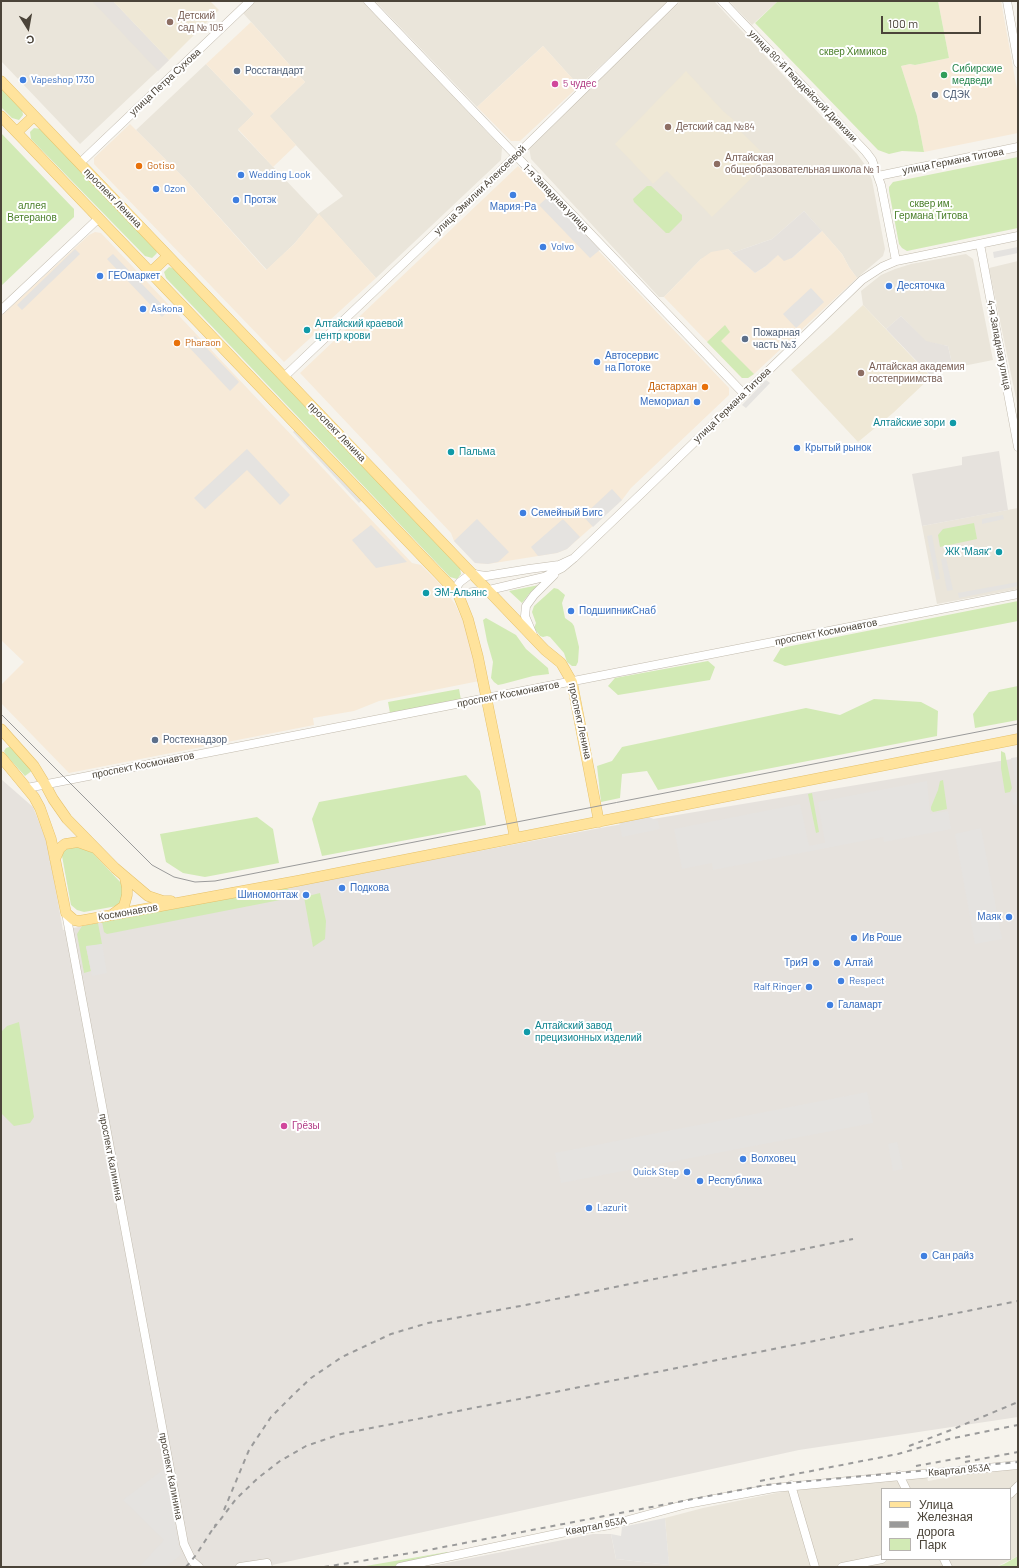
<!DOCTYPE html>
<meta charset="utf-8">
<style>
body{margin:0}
#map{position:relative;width:1019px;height:1568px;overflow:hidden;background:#f6f3ec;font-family:Barlow,sans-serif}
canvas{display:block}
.frame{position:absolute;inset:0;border:2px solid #4b4439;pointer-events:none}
.legend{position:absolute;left:881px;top:1488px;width:130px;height:72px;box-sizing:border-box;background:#fff;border:1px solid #b7b4b0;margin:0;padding:5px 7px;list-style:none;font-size:12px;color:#4b4439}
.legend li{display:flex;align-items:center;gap:8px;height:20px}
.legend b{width:20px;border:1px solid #b7b4b0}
.north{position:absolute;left:8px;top:8px;width:40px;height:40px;-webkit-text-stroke:3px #fff;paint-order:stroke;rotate:169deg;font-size:11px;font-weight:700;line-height:16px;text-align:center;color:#4b4439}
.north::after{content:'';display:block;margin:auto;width:14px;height:18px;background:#4b4439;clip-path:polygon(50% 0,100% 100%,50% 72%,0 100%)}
.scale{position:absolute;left:881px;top:16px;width:100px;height:18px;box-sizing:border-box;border:2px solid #4b4439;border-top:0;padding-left:5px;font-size:12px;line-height:14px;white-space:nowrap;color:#4b4439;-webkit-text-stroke:3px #fff;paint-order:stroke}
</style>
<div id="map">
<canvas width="1019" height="1568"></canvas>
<div class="frame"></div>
<ul class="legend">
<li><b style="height:5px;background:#ffe39c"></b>Улица</li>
<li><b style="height:5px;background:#9a9a9a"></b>Железная дорога</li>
<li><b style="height:11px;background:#d2eab5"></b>Парк</li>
</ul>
<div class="north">С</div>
<div class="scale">100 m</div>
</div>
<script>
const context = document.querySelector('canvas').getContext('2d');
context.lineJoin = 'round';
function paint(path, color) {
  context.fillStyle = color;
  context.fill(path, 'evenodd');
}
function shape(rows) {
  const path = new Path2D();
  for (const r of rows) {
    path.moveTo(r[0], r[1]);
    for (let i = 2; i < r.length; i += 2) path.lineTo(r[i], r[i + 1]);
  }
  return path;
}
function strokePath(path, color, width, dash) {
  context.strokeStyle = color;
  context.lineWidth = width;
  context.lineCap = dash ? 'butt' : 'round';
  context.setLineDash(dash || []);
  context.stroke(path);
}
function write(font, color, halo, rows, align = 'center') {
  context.font = font + ' Barlow,sans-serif';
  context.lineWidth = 4;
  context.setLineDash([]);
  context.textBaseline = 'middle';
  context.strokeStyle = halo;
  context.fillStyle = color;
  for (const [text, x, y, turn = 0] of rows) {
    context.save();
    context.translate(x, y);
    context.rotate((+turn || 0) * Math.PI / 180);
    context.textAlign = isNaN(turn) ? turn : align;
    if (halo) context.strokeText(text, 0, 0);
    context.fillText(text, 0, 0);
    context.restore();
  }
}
paint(shape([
 [1,1,113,1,169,60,80,144,1,61],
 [255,1,363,1,502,148,501,160,376,278,319,215,294,244,267,270,185,179,136,130,206,64,254,114,238,130,318,214,343,196,269,116,305,82,243,13],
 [375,1,670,1,579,86,543,46,477,107],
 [681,1,714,1,857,154,866,166,872,180,885,249,883,256,857,278,849,267,842,254,804,211,772,239,732,253,728,249,701,259,664,297,659,297,531,159,529,147],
 [729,1,778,1,752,25],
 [966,254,973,259,993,360,953,368,948,346,926,342,901,316,886,329,863,305,861,291,881,275,895,269,911,264],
 [1018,261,1018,408,989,268],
 [1018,508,1018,589,937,604,922,526],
 [1018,1469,1018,1556,996,1567,669,1567,665,1518,703,1508,786,1491,927,1477,928,1481,990,1470],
 [882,1489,1010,1489,1010,1559,882,1559]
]), '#eae5da');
paint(shape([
 [938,1,1001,1,1018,95,1018,133,924,152,917,116,901,66,910,64,915,65,949,58],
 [251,22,305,82,270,116,296,145,273,167,238,129,254,114,206,64],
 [543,46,579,86,520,141,511,141,477,107],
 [130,124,185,179,266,270,294,244,319,214,376,278,284,362,94,164,94,158],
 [518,166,729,388,729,395,631,488,622,500,567,549,557,553,488,564,475,563,454,541,451,533,300,373],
 [822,231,842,254,849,267,857,278,754,374,748,378,742,378,738,374,664,297,701,259,711,252,728,249,755,273,766,266,778,254,792,258],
 [95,232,101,233,412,563,421,565,442,586,455,604,463,621,479,681,379,701,354,711,313,718,314,725,69,773,1,703,1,685,24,662,1,640,1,316,89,235]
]), '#f7ead8');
paint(shape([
 [92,1,113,1,169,60,158,71],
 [804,211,822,231,792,258,784,261,778,255,766,266,755,273,732,253,772,239],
 [901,316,926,341,948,346,953,368,935,372,931,376,886,329],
 [999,451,1008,510,922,526,912,474,962,465,962,457],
 [1018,758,1018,1417,799,1450,263,1567,1,1567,1,779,33,807,47,842,63,930,611,826],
 [593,1534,611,1534,616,1559,669,1565,669,1567,426,1567]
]), '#e6e2dd');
paint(shape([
 [113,1,210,1,219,10,169,60],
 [686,71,723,111,741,126,739,130,770,160,712,217,667,171,653,184,615,144],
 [863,305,931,377,893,413,858,442,791,370,831,335]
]), '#efe8d6');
paint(shape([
 [778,1,938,1,949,58,915,65,910,64,901,66,917,116,924,152,902,151,889,154,878,150,755,23],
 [1,87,22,109,23,115,19,120,12,118,1,107],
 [34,128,41,129,155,246,157,253,152,258,145,256,31,139,30,132],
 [1,133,74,209,74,217,1,286],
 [1018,157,1018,228,907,251,902,248,899,244,889,191,889,187,893,182],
 [647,186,651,186,682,215,682,220,669,233,666,233,634,202,633,199],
 [169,267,175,269,460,568,461,574,457,579,450,577,166,278,164,272],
 [725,325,730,332,721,341,754,374,748,378,742,378,707,342],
 [974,523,977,539,940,547,938,535,943,529],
 [539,585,529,594,522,603,509,591],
 [554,588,558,589,565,595,562,603,565,618,572,623,574,626,579,647,578,662,576,666,572,666,567,662,564,653,550,637,547,636,543,637,540,636,534,628,536,623,532,612,534,606],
 [1018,601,1018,621,785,666,773,661,781,648],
 [486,618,516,635,526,649,548,668,549,674,533,676,503,684,498,685,494,682,491,678,493,662,487,641,483,620],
 [708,661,715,667,710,680,618,695,608,686,615,678],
 [1018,686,1018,720,975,728,973,714,989,692],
 [459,689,461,700,390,713,388,702],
 [874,699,921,702,938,711,937,736,658,790,647,771,622,774,620,798,601,802,597,766,612,761,622,747,806,708,840,715],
 [9,747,11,747,33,770,25,776,6,755,4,751,6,748],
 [1001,751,1005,753,1012,788,1010,792,1005,793,1001,768],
 [466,775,480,791,486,825,322,856,312,819,319,802],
 [943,780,947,809,933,812,931,810,931,807,938,790,940,781],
 [812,793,819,832,816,833,808,794],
 [257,817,273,829,279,863,205,877,183,873,166,862,160,834],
 [78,847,90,850,123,885,122,900,117,906,84,912,77,910,71,905,62,856,63,851,67,848],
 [284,886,289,890,288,893,280,895,280,900,107,934,104,932,102,922],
 [320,893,326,921,325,939,313,947,304,897],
 [98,923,102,944,86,947,91,971,84,973,77,934,82,926],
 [19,1022,34,1117,30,1123,14,1126,1,1113,1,1032,7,1026],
 [447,1552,450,1554,448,1555,390,1567,360,1567],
 [1018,1556,1018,1567,996,1567,1004,1564]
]), '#d2eab5');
paint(shape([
 [550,195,601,249,590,258,539,205],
 [1018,247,1018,253,994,258,993,252],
 [75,249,80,254,22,310,17,305],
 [113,254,168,311,162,317,107,259],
 [811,288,824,302,796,328,783,314],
 [195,336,239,382,230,391,186,344],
 [766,380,770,383,746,408,742,405],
 [296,429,362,500,359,503,293,432],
 [247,449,290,495,280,505,247,470,205,509,194,498],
 [612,489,622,500,593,527,583,516],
 [1003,515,1004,519,982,524,982,519],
 [477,519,509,552,498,562,488,564,475,563,454,541],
 [563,519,580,537,567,549,557,553,538,556,531,547],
 [371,525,407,562,376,568,352,540],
 [932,535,940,579,936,580,927,536],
 [946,558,953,590,947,591,941,559],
 [1018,582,1018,586,959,598,958,593],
 [1018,757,1018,804,1013,805,1011,793,1018,792,1011,758],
 [927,781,930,814,948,811,951,829,884,842,883,837,713,870,712,863,682,869,674,829,800,804,809,846,825,843,818,802],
 [647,816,658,821,660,829,622,837,619,822],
 [981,828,1002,939,975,944,955,834],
 [102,944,107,973,92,976,86,946],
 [867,1092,873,1123,561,1183,555,1153],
 [897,1142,903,1169,893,1171,888,1144],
 [164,1469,181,1555,165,1567,139,1567,164,1540,123,1500],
 [665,1518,669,1565,616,1559,611,1534,621,1536,622,1527]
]), '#e5e3e0');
const minor = shape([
 [368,1,744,394],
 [722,1,866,152,872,160,881,185,896,261],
 [1007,1,1018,63],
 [80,163,250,1],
 [878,176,1018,147],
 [980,244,1018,447],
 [1,310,99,218],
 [284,377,489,182,674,1],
 [574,558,559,565,529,569,486,576,479,575,472,573,460,582,457,586,458,594,489,590,544,577,562,568,574,558,644,491,862,280,882,267,896,261,1018,236],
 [533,635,525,616,526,606,534,595,554,575],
 [27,788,1018,594],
 [66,913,184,1544,192,1561,199,1567],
 [899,1475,906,1489],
 [791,1485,815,1567],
 [1010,1494,1018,1486],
 [944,1559,948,1567],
 [240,1567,267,1563,268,1567],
 [400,1567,561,1533,610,1525,687,1504,774,1488,1018,1465],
 [842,1567,882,1559]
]);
const major = shape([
 [1,81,545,650,561,663,572,682,599,822],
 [1,116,458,594,468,619,478,657,515,838],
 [17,132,34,116],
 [151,272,168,256],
 [1,729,34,766,45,784,53,799,67,819,115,868,148,896,163,901,171,901],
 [1,757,34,797,40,808,51,839,66,913,74,920,79,921,297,881,1018,739],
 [55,859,60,848,65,844,78,842,92,847],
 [113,914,124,906,127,895,127,887,125,878]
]);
strokePath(minor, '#c2bbae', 9);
strokePath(major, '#e6c16a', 11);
strokePath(minor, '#fff', 8);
strokePath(major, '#ffe39c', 10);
strokePath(shape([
 [1,714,152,865,174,877,195,882,215,881,1018,724]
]), '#9a9a9a', 1);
strokePath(shape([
 [909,1446,951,1430,1018,1402],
 [965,1462,1018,1452],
 [916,1466,971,1456],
 [760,1481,898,1454,949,1439,1018,1425],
 [224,1510,249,1450,271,1417,294,1394,311,1378,342,1357,391,1334,428,1323,531,1304,853,1239],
 [214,1528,236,1499,258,1478,280,1461,306,1446,341,1434,1018,1301],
 [186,1567,196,1555,216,1524],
 [324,1567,423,1551,766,1485,1018,1462]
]), '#9a9a9a', 2, [5, 5]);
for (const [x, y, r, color] of [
 [170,22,4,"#8d6e63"],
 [237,71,4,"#5c6f8a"],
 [944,75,4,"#2e9e5b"],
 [23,80,4,"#3f7fe0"],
 [555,84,4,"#d1479c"],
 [935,95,4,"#5c6f8a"],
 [668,127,4,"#8d6e63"],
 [717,164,4,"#8d6e63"],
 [139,166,4,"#e8710a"],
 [241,175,4,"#3f7fe0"],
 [156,189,4,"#3f7fe0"],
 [513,195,4,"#3f7fe0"],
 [236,200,4,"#3f7fe0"],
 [543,247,4,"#3f7fe0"],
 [100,276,4,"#3f7fe0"],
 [889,286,4,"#3f7fe0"],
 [143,309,4,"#3f7fe0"],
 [307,330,4,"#0f9aa8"],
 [745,339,4,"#5c6f8a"],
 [177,343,4,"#e8710a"],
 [597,362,4,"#3f7fe0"],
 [861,373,4,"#8d6e63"],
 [705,387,4,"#e8710a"],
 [697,402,4,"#3f7fe0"],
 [953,423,4,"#0f9aa8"],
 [797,448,4,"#3f7fe0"],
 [451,452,4,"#0f9aa8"],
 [523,513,4,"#3f7fe0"],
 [999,552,4,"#0f9aa8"],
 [426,593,4,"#0f9aa8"],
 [571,611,4,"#3f7fe0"],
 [155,740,4,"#5c6f8a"],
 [342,888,4,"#3f7fe0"],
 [306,895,4,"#3f7fe0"],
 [1009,917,4,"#3f7fe0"],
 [854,938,4,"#3f7fe0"],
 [816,963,4,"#3f7fe0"],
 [837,963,4,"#3f7fe0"],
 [841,981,4,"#3f7fe0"],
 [809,987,4,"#3f7fe0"],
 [830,1005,4,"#3f7fe0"],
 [527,1032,4,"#0f9aa8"],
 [284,1126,4,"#d1479c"],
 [743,1159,4,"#3f7fe0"],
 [687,1172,4,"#3f7fe0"],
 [700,1181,4,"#3f7fe0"],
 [589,1208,4,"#3f7fe0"],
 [924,1256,4,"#3f7fe0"]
]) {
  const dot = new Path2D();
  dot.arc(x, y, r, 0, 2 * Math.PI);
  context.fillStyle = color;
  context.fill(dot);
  strokePath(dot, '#fff', 1.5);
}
write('10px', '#785e54', '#fff', [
 ["Детский",178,16],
 ["сад № 105",178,28],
 ["Детский сад №84",676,127],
 ["Алтайская",725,158],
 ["общеобразовательная школа № 1",725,170],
 ["Алтайская академия",869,367],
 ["гостеприимства",869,379]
], 'left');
write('10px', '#4a7f2a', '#fff', [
 ["сквер Химиков",853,52],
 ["сквер им.",931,204],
 ["Германа Титова",931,216],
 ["аллея",32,206],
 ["Ветеранов",32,218]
]);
write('10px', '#27864d', '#fff', [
 ["Сибирские",952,69],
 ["медведи",952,81]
], 'left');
write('10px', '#4e5e75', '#fff', [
 ["Росстандарт",245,71],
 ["СДЭК",943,95],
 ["Пожарная",753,333],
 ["часть №3",753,345],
 ["Ростехнадзор",163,740]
], 'left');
write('10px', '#366cbe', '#fff', [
 ["Vapeshop 1730",31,80],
 ["Wedding Look",249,175],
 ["Ozon",164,189],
 ["Протэк",244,200],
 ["Мария-Ра",513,207,"center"],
 ["Volvo",551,247],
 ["ГЕОмаркет",108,276],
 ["Десяточка",897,286],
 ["Askona",151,309],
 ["Автосервис",605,356],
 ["на Потоке",605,368],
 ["Мемориал",689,402,"right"],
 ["Крытый рынок",805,448],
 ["Семейный Бигс",531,513],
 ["ПодшипникСнаб",579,611],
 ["Подкова",350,888],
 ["Шиномонтаж",298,895,"right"],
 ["Маяк",1001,917,"right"],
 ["Ив Роше",862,938],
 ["ТриЯ",808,963,"right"],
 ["Алтай",845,963],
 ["Respect",849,981],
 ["Ralf Ringer",801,987,"right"],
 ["Галамарт",838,1005],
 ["Волховец",751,1159],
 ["Quick Step",679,1172,"right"],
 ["Республика",708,1181],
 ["Lazurit",597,1208],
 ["Сан райз",932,1256]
], 'left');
write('10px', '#4b4439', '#fff', [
 ["улица Петра Сухова",165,82,-43],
 ["улица 80-й Гвардейской Дивизии",803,86,46],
 ["улица Германа Титова",953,161,-11],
 ["улица Эмилии Алексеевой",480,190,-44],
 ["проспект Ленина",113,198,46],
 ["1-я Западная улица",556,198,46],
 ["4-я Западная улица",999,345,79],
 ["улица Германа Титова",732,405,-44],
 ["проспект Ленина",337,432,46],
 ["проспект Космонавтов",826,632,-11],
 ["проспект Космонавтов",508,694,-11],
 ["проспект Ленина",580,721,78],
 ["проспект Космонавтов",143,765,-11],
 ["Космонавтов",128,912,-10],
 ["проспект Калинина",111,1157,79],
 ["Квартал 953А",959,1470,-5],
 ["проспект Калинина",171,1476,79],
 ["Квартал 953А",596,1526,-11]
]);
write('10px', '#b23c85', '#fff', [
 ["5 чудес",563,84],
 ["Грёзы",292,1126]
], 'left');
write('10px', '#c56008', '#fff', [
 ["Gotiso",147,166],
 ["Pharaon",185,343],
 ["Дастархан",697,387,"right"]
], 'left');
write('10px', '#0d838f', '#fff', [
 ["Алтайский краевой",315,324],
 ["центр крови",315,336],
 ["Алтайские зори",945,423,"right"],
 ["Пальма",459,452],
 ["ЖК \"Маяк\"",991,552,"right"],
 ["ЭМ-Альянс",434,593],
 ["Алтайский завод",535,1026],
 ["прецизионных изделий",535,1038]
], 'left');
</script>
